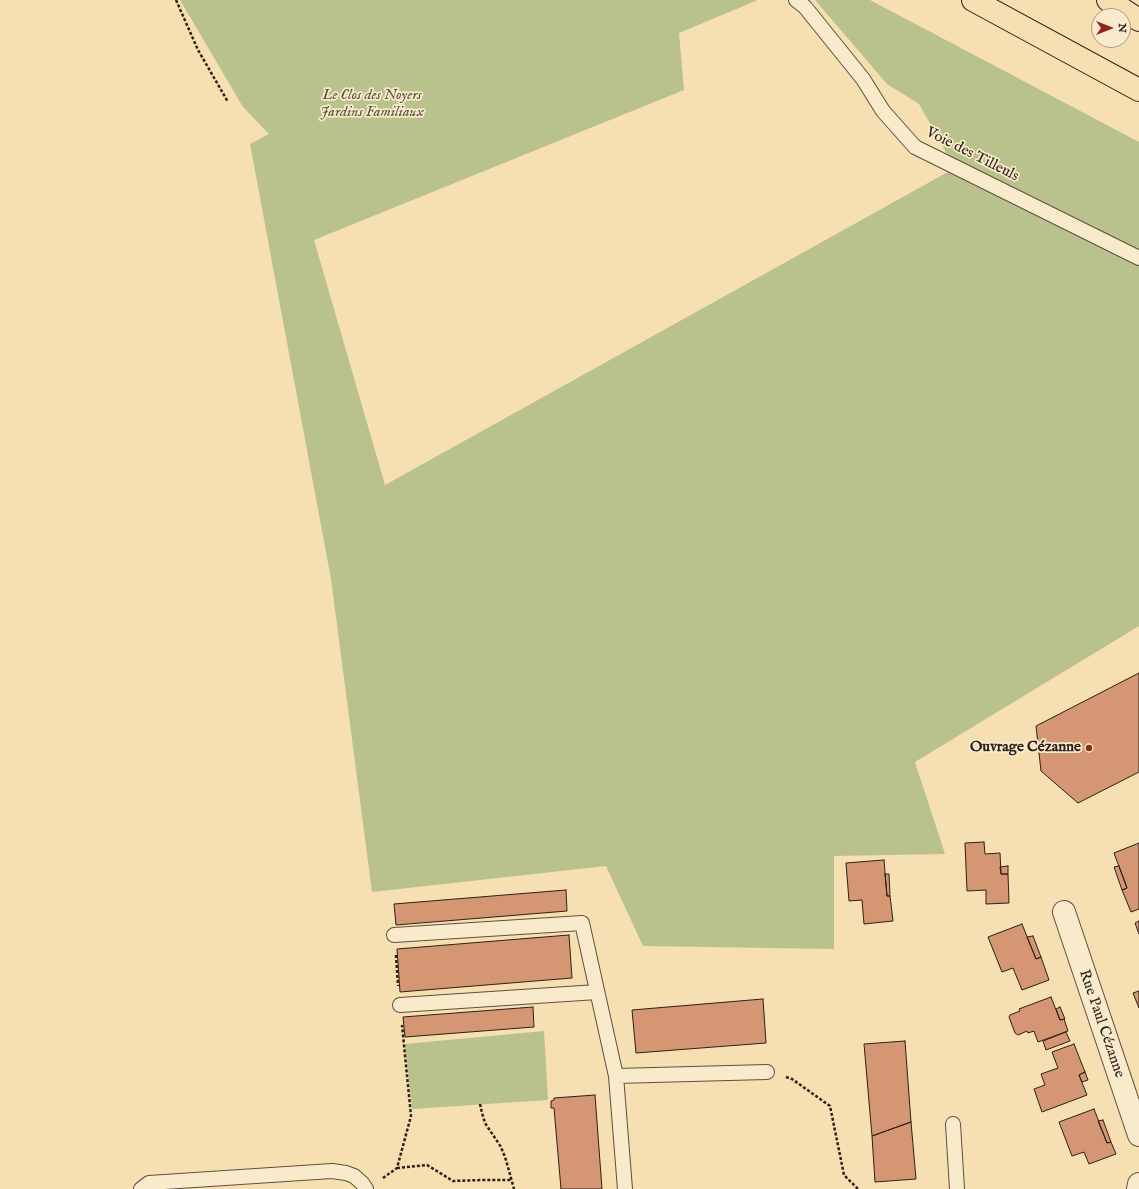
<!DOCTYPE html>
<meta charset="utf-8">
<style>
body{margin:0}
#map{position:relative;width:1139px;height:1189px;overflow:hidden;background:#f6dfb0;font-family:"IM FELL English",serif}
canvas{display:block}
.north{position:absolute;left:1091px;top:8px;width:40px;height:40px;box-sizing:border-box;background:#f9eacc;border:1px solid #a79984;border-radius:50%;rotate:90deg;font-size:11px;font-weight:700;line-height:16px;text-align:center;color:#2c2018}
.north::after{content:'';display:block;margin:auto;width:14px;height:18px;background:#8f2418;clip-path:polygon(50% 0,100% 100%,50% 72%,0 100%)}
</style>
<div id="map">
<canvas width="1139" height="1189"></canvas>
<div class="north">N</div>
</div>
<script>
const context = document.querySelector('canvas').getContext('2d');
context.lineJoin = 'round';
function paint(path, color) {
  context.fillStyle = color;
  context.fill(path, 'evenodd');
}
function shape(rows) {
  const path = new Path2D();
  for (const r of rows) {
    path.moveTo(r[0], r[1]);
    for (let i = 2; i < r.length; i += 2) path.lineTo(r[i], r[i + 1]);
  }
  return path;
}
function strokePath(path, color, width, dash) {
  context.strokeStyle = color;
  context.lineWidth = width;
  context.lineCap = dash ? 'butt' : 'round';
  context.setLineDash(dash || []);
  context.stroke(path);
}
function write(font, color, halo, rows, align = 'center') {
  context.font = font + ' "IM FELL English",serif';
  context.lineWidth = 3.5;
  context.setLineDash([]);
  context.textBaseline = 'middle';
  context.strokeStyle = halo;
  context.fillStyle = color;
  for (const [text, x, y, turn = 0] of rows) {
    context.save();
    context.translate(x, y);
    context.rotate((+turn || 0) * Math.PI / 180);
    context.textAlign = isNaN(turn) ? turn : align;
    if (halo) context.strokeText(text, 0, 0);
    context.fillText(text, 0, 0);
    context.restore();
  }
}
paint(shape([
 [180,0,758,0,679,33,684,90,314,240,385,485,955,168,919,104,887,84,815,0,870,0,1139,142,1139,626,915,762,945,854,834,856,834,949,643,946,606,866,372,892,331,579,250,144,269,134,243,107],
 [544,1031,548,1100,412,1109,405,1044]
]), '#b9c28d');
const building = shape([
 [1139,673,1139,772,1078,803,1041,771,1036,726,1139,673],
 [984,842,985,854,1000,853,1001,874,1008,874,1009,903,986,904,986,890,967,891,965,843,984,842],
 [1139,843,1139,909,1131,912,1122,890,1127,888,1114,853,1139,843],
 [884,860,887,896,890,896,893,921,864,924,862,900,849,901,846,863,884,860],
 [1008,866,1008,874,1001,874,1000,867,1008,866],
 [1119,866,1127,888,1122,890,1114,867,1119,866],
 [885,874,889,874,890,896,887,896,885,874],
 [566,890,567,911,396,925,394,904,566,890],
 [1139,921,1139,934,1135,923,1139,921],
 [1022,924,1036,959,1041,957,1049,980,1022,990,1013,968,1002,972,988,937,1022,924],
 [569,935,572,978,400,992,397,949,569,935],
 [1033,936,1041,957,1036,959,1027,937,1033,936],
 [1139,991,1139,1008,1133,993,1139,991],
 [1051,997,1060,1020,1064,1019,1068,1031,1038,1042,1034,1031,1028,1033,1027,1031,1018,1035,1015,1033,1009,1017,1010,1015,1020,1011,1019,1009,1051,997],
 [763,999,766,1043,636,1053,632,1010,763,999],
 [533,1007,534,1027,405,1037,403,1017,533,1007],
 [1060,1007,1065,1019,1060,1020,1056,1009,1060,1007],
 [1066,1032,1070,1041,1046,1050,1043,1041,1066,1032],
 [905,1041,911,1122,872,1136,864,1044,905,1041],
 [1074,1044,1085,1072,1079,1075,1087,1095,1042,1112,1034,1089,1045,1085,1041,1074,1058,1068,1052,1052,1074,1044],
 [1085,1072,1088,1080,1082,1082,1079,1075,1085,1072],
 [595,1095,602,1189,561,1189,554,1108,551,1108,551,1101,554,1100,554,1098,595,1095],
 [1094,1109,1107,1143,1111,1142,1116,1154,1089,1164,1084,1152,1072,1156,1059,1122,1094,1109],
 [1103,1120,1111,1142,1107,1143,1098,1121,1103,1120],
 [911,1122,916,1179,875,1182,872,1136,911,1122]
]);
paint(building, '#d49673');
strokePath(building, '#2c2018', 1);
const lane = shape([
 [796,0,805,7,863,79,883,111,915,147,1139,258],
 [394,935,582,923,616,1076,625,1189],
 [400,1005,597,992],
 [616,1076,767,1072],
 [953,1124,957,1189],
 [141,1189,149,1183,332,1171,346,1173,354,1176,362,1183,366,1189]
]);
const street = shape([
 [1064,912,1139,1135],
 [1138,1189,1139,1184]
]);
const highway = shape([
 [973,0,1139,90],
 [1108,0,1139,20]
]);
strokePath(lane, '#5e503e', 16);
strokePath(street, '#5e503e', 24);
strokePath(highway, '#2c2018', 24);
strokePath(shape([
 [176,0,198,50,228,102],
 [396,955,398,986],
 [786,1077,792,1079,830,1106,844,1175,858,1189],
 [480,1104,482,1113,485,1123,501,1147,506,1160,514,1189],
 [397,1168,427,1165,453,1181,481,1180,511,1180],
 [383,1178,397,1168,411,1116,402,1025]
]), '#2c2018', 2.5, [3, 2]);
strokePath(lane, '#f9eacc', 14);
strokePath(street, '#f9eacc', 22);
strokePath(highway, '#f6dfb0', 22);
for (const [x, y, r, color] of [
 [1089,748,4,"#8f2418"]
]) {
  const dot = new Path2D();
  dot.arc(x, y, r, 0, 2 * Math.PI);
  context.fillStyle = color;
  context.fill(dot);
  strokePath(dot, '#f9eacc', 1.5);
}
write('italic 15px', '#56513b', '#f9eacc', [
 ["Le Clos des Noyers",372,96],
 ["Jardins Familiaux",372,113]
]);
write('15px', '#2c2018', '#f9eacc', [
 ["Voie des Tilleuls",972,155,27],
 ["Rue Paul Cézanne",1101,1024,71]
]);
write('bold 15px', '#2c2018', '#f9eacc', [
 ["Ouvrage Cézanne",1081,748]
], 'right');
</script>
